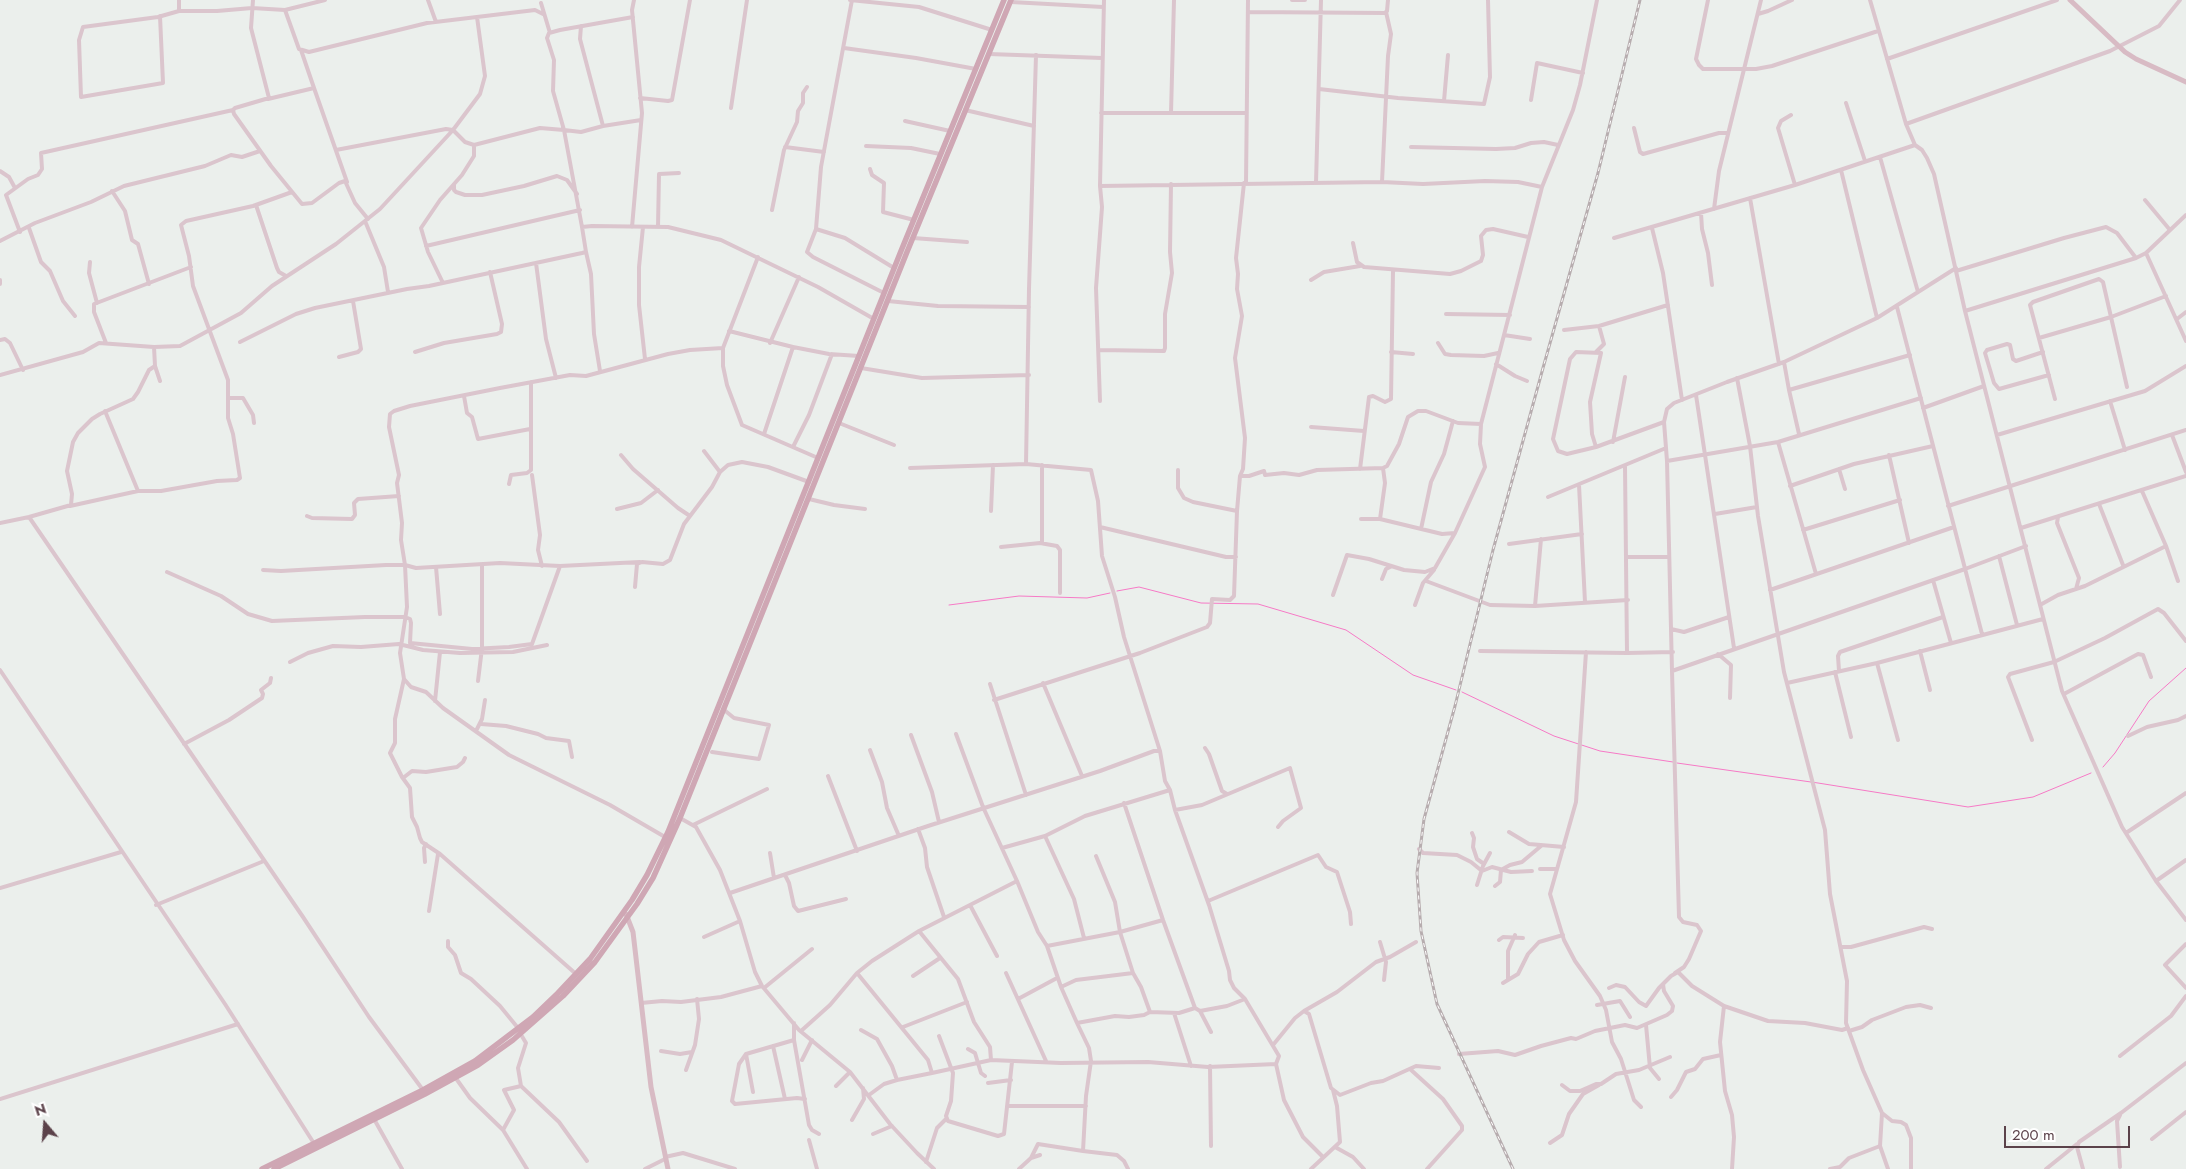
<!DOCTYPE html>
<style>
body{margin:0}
#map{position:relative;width:2186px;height:1169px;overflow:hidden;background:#ebefec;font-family:Jost,sans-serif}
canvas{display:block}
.north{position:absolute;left:20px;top:1099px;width:50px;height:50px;-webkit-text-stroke:4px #fff;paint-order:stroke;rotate:342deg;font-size:14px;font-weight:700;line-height:20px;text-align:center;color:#5b424a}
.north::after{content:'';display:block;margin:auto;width:18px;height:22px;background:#5b424a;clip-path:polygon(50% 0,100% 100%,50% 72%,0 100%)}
.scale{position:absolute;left:2004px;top:1126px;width:126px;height:22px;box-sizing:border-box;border:2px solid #5b424a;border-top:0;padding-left:6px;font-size:15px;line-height:18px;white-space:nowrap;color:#5b424a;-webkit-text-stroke:4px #fff;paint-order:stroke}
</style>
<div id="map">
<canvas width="2186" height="1169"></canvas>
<div class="north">N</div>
<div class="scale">200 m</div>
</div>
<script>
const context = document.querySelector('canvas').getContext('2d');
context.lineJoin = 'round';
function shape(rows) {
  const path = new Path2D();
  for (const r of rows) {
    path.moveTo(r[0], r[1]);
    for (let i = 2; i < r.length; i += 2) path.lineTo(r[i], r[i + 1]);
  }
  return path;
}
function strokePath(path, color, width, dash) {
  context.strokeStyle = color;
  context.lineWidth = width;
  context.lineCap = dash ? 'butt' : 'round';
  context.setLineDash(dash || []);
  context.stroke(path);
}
strokePath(shape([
 [1117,591,1139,587,1201,603,1258,604,1346,630,1413,675,1456,690],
 [949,605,1019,596,1087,598,1110,593],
 [1462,692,1554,736,1600,751,1673,762],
 [1677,763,1818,783,1968,807,2033,797,2091,773],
 [2103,767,2115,753,2149,701,2186,668]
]), '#f67ac6', 1);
strokePath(shape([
 [253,0,251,28,269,98,235,108,233,110,234,114,271,166,302,204,312,203,339,183,345,181,355,203,368,219],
 [428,0,436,22],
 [850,0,919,7,992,30],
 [852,0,821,167,816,229,807,252,813,257,884,293],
 [1104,0,1100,186,1382,182,1423,184,1485,181,1518,182,1542,187],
 [1292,0,1305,0],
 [1708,0,1696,59,1699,65,1703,69,1756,69,1772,66,1878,31],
 [1870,0,1906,124,1915,145,1922,150,1927,158,1934,174,1965,311,2062,691,2122,827,2156,881,2186,920],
 [1011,2,1103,7],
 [541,3,550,33],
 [285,10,299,49,309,52,427,23,535,10,543,14],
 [179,11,179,0],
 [1248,12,1385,13,1387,11,1388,0],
 [1758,14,1768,11,1792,0],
 [160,16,163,83,81,97,79,40,83,27,158,17,179,11,217,11,252,8,285,10,325,0],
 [581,26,580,39,603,126,641,120],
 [844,48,916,58,976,69],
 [301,50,314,88],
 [989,54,1102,58],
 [1887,59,2057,0],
 [1319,89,1398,98,1484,104,1490,77,1488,0],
 [640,98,668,101,672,100,690,0],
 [268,99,314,88,347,182],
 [1531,100,1537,63,1583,73],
 [1444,101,1448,55],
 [1846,103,1865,161],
 [731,108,747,0],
 [965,110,1034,126],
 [1101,113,1246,113],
 [1171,113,1174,0],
 [1791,115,1781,121,1778,128,1795,185],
 [905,121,950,131],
 [1906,124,2110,51,2159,26,2180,0],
 [603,126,581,132,564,130,553,91,554,60,547,38,549,33,560,30,633,17],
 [1634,128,1640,152,1643,154,1719,133,1728,133],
 [866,146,911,148,940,154],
 [785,147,824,152],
 [1411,147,1496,149,1515,148,1531,143,1544,142,1558,145],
 [336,150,446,129,453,130,465,142,474,145,540,128,564,130,582,227],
 [1880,157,1918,292],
 [870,169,872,175,884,183,883,212,914,220],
 [1841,170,1877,318],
 [0,171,9,177,15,188],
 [1382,182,1388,56,1391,34,1386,12],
 [1246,183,1248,0],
 [1316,183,1321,0],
 [454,185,454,190,456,192,465,195,482,195,524,186,557,176,567,180,577,194],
 [1100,186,1102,207,1096,288,1100,401],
 [112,191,125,211,132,240,138,244,149,284],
 [1750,198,1779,364],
 [2145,200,2170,230],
 [256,205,277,268,279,272,286,276],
 [1714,209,1719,171,1761,0],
 [772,210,784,150,797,122,798,111,803,103,803,93,807,87],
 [1701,213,1702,229,1708,253,1712,285],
 [365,221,384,267,388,292],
 [632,227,642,113,632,10,634,0],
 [643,227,639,267,639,305,645,359],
 [658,227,659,174,679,173],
 [29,228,41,262,50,271,63,301,75,316],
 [1652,228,1663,273,1682,400],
 [816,229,845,238,894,268],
 [20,232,6,195,28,179,38,175,42,169,41,153,233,110],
 [913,238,967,242],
 [1614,238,1795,185,1915,145],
 [0,241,35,223,91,202,124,186,205,166,231,155,242,157,260,151],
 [1353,243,1357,262,1364,267,1450,274,1461,271,1481,261,1483,255,1481,236,1486,230,1493,229,1528,237],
 [426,246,580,210],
 [586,252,591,274,594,334,600,371],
 [2146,253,2186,341],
 [758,257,723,348,723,366,727,385,742,425,818,458],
 [90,262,89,273,97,303],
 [536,263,546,339,556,378],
 [1956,268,1877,318,1784,362,1727,382,1674,403,1667,409,1664,422,1667,461,1672,671,1965,569,2026,546],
 [1956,271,2064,238,2106,227,2117,233,2136,258],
 [0,280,0,284],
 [1311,280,1324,272,1360,266],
 [443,283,428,252,421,228,440,200,462,175,474,156,474,145],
 [888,301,938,306,1029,307],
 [1897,307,1982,634],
 [1965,311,2136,258,2146,253,2186,215],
 [1446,314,1510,315],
 [2177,319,2186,312],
 [1564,330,1599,326,1668,305],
 [729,331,793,347,829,354,859,356],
 [2039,338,2111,317,2166,296],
 [1530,339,1504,335,1542,187,1573,110,1580,85,1597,0],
 [0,340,5,339,10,343,23,370],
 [240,342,296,314,315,308,407,289,429,286,582,253,586,252,582,227,592,226,668,227,721,240,818,287,874,319],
 [106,343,94,312,94,304,191,267],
 [770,343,799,277],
 [1438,343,1445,354,1451,355,1484,356,1498,353],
 [1099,350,1164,351,1165,348,1165,314,1172,273,1170,252,1171,184],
 [415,352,444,343,497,334,501,332,502,324,490,272],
 [1391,352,1413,354],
 [1596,352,1604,344,1599,326],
 [2043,352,2016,361,2013,359,2010,345,2007,344,1987,350,1985,353,1994,383,1999,389,2049,375],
 [339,357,358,352,361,349,353,301],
 [1784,362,1789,390,1799,434],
 [1496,364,1515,376,1527,381],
 [155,366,160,381],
 [861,368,922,378,1029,375],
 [0,375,83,352,99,343,154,347],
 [1737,378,1750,446,1758,516,1784,672,1825,830,1830,894,1847,981,1846,1023,1863,1070,1882,1113,1892,1121,1901,1122,1906,1125,1911,1138,1911,1169],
 [1789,390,1910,355],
 [1696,395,1734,648],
 [464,396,467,413,472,417,478,439,530,429],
 [229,398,243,398,253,415,254,423],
 [2055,399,2030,305,2033,302,2099,279,2103,282,2127,387],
 [2110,401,2125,450],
 [1923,408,1984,386],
 [105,411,138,491],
 [839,423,894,445],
 [1311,427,1364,431],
 [764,434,793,347],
 [1997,435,2145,391,2186,366],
 [2172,435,2186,472],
 [1613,442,1625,377],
 [1778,442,1816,574],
 [793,447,809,415,832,354],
 [1596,447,1592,434,1590,402,1601,353,1576,352,1570,359,1553,439,1558,451,1567,454,1596,447,1664,422],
 [704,451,720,472],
 [621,455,633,469,678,508,690,516],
 [1889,455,1909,543],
 [1667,461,1778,442,1921,398],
 [1026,464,1029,289,1036,55],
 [1360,469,1369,397,1373,396,1385,402,1391,399,1393,271],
 [1839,469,1845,489],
 [1178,470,1178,488,1184,498,1193,502,1237,511],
 [532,475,540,535,538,550,542,566],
 [1240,476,1249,476,1264,471,1265,475,1284,473,1299,475,1317,470,1383,468,1387,466,1399,444,1408,417,1418,411,1426,411,1458,423,1481,424],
 [509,484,511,475,527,473,531,470,531,382],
 [1579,485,1585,602],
 [1790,486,1854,464,1933,446],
 [1548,497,1666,448],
 [809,499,834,505,865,509],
 [2099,504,2123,565],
 [70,506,138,491,161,491,217,481,237,480,240,478,233,434,228,418,228,380,193,286,189,256,181,225,186,221,253,206,292,192],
 [1948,506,2186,430],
 [617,509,641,503,658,490],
 [991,511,993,465],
 [1715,514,1757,507],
 [307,516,312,518,352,519,355,515,354,503,358,499,399,496],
 [29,517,303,917,369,1017,423,1090],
 [2058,517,2057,523,2079,578,2076,589],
 [1361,519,1380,519,1442,534,1455,533,1485,467,1480,444,1481,424,1504,335],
 [1380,519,1385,483,1383,468],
 [0,523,29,517,71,505,72,494,67,471,73,442,78,433,92,419,100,414,133,399,138,392,149,370,155,366,154,347,180,346,241,313,272,286,336,244,380,209,453,130,480,94,485,76,477,17],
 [1100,527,1226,557,1236,557],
 [2021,528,2186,476],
 [1421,529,1431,482,1444,454,1453,421],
 [1803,530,1900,500],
 [1040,543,1042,543,1042,465],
 [1509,544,1582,534],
 [2166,546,2178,581],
 [1001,547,1040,543,1057,546,1060,550,1060,593],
 [1999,556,2017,625],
 [1627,557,1669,557],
 [436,567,440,614],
 [263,570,281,571,386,565,405,565,416,568,500,563,560,566,640,562],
 [167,572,221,596,248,614,272,621,365,617,405,617,410,619,411,623,410,643,472,649,509,647,532,644],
 [1382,579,1386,569,1390,567],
 [1933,580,1951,643],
 [1426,581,1490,605,1535,606,1628,600],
 [635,587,637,564,642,562,663,564,670,560,684,524,712,487,720,472,728,465,742,462,768,467,809,482],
 [1770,590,1954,527],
 [1333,595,1347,555,1369,559,1404,570,1425,572,1435,568,1455,533],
 [1415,605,1423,583,1434,570],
 [2040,605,2058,595,2085,586,2166,546,2142,491],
 [1535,606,1541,539],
 [1671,629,1684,632,1729,617],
 [532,644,560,566],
 [1480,651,1627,653,1625,466],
 [1920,651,1930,690],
 [1586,652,1576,802,1550,894,1564,940,1575,961,1600,996,1606,1010,1612,1042,1621,1059,1634,1100,1641,1107],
 [1627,653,1673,652],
 [1718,654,1731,665,1730,698],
 [290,662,308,653,333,646,361,647,399,644,423,650,460,653,513,652,547,645],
 [1877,663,1898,740],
 [0,670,225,1004,315,1145],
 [1672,671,1679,917,1683,922,1697,925,1701,931,1689,959,1684,967,1675,973],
 [1839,671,1838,656,1840,652,1943,617],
 [1835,672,1851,737],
 [404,679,411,687,426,692,443,708,509,755,610,805,665,837],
 [478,681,482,648,482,565],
 [1043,683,1082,776],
 [1787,683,1877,663,2043,619],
 [990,684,1026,795],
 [2064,694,2138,654,2143,655,2151,677],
 [994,700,1140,653,1207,627,1210,623,1212,599,1230,600,1234,596,1237,511,1240,476,1243,469,1245,438,1235,358,1242,316,1237,289,1238,274,1236,258,1244,183],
 [435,701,440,652],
 [481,724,506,726,538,734,546,738,569,741,572,757],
 [476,731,482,719,485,700],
 [956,734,983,807,1017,881,1038,932,1047,946,1061,987,1077,1023],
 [911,735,932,792,939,822],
 [2128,736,2147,727,2178,720,2186,716],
 [2032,740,2008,677,2010,674,2054,662,2105,638,2158,609,2164,613,2186,641],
 [184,744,229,720,262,698,263,694,261,690,270,683,271,678],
 [1205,748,1209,754,1222,791,1227,794],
 [870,750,882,782,887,808,899,836],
 [712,752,759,759,769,725,734,718,723,709],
 [828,776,857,851],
 [403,778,412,771,426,772,457,767,463,762,465,758],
 [1124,803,1163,920,1195,1008],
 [1175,810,1202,805,1290,768,1301,808,1283,821,1278,827],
 [680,818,696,827,720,870,740,921,755,972,762,986,799,1030,850,1072,890,1124,917,1153,934,1169],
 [693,825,767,789],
 [918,829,925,848,927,867,944,917],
 [1509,832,1529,844,1564,847],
 [1472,833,1474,838,1473,847,1477,859,1484,864],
 [2126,833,2186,793],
 [1045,836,1074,899,1084,938],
 [1002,848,1045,836,1085,816,1170,790],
 [1419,849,1423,853,1457,855,1471,862,1482,871,1492,867,1511,872,1532,871],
 [770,853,774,878],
 [440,854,422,842,420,838,417,827,412,817,410,788,402,777,390,753,395,743,395,719,404,679,400,653,407,607,405,565,401,540,402,523,397,483,399,475,389,427,390,414,394,411,410,406,500,388,570,375,586,376,668,354,690,350,723,348],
 [1096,856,1115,902,1120,932,1133,973,1141,987,1150,1012],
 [425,862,424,848,426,844],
 [1540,869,1557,869],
 [785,875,789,883,794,906,798,911,846,899],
 [2156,881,2186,860],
 [1477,885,1483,866,1490,853],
 [1495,886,1500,882,1501,870,1510,865,1522,862,1541,846],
 [0,888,121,852],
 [730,893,928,826,1100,771,1154,751,1160,751,1124,637,1115,597,1102,556,1098,501,1091,470,1026,464,910,468],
 [1208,901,1318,855,1326,867,1337,872,1350,912,1351,924],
 [156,905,264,861],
 [970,905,997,956],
 [429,911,438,854,440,854,576,974],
 [919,931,958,979,974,1022,990,1047,991,1060],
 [704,937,740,921],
 [1499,940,1503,937,1523,938],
 [448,941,448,947,455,955,461,973,471,979,500,1006,518,1028],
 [1380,942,1386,962,1384,980],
 [2186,944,2165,965,2186,988],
 [1047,946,1120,932,1163,920],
 [1841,947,1851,947,1924,927,1932,929],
 [857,973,872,961,919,931,1017,881],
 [1006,973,1046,1061],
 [913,976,940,958],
 [1508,979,1508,951,1515,935],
 [1503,983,1518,974,1528,954,1539,942,1563,935],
 [1061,987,1076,980,1133,973],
 [764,988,812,949],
 [1609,988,1616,985,1625,987,1639,1002,1646,1006,1659,988,1671,976,1678,972,1692,986,1724,1006,1768,1021,1805,1023,1842,1030,1848,1028],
 [1018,999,1057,978],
 [641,1003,662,1001,681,1002,721,997,762,986],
 [1597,1005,1620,1001,1630,1017],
 [1724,1006,1720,1042,1725,1091,1732,1115,1734,1137,1732,1169],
 [1200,1011,1211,1032],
 [1304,1011,1309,1014,1331,1088,1340,1095,1371,1083,1383,1081,1416,1066,1439,1068],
 [1174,1013,1191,1066],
 [794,1023,794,1040,809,1125,812,1130,819,1134],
 [1646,1025,1650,1068,1659,1079],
 [903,1027,967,1002],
 [861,1030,877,1039,892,1066,897,1080],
 [801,1031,830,1005,857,973,928,1060,932,1073,991,1060,1061,1063,1148,1062,1208,1067,1276,1064,1279,1056,1245,999,1234,988,1230,980,1229,971,1209,905,1175,810,1170,790,1165,781,1160,751],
 [1849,1031,1862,1027,1872,1020,1906,1007,1920,1005,1931,1008],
 [939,1036,953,1073,951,1101,946,1116,948,1121,998,1136,1004,1134,1012,1062],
 [794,1040,746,1054,739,1064,732,1101,735,1104,797,1098,805,1099],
 [1273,1045,1295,1018,1304,1011,1337,992,1376,962,1390,957,1416,942],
 [773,1046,785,1099],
 [968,1049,975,1053,981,1073,985,1076],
 [661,1051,680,1054,692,1052],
 [746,1054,753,1092],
 [1459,1054,1498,1051,1515,1055,1541,1046,1571,1038,1576,1039,1595,1031,1625,1025,1637,1028,1667,1015,1672,1011,1673,1006,1664,991,1663,984],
 [2120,1056,2171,1016,2186,996],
 [802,1060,812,1040],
 [1276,1064,1284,1100,1303,1137,1323,1157],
 [1210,1066,1211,1146],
 [1410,1069,1443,1099,1462,1126,1462,1130,1427,1169],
 [686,1070,695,1045,699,1019,697,999],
 [455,1077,470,1098,503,1130,527,1169],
 [988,1083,1011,1080],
 [1562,1085,1570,1091,1580,1091,1596,1084,1601,1084,1616,1074,1639,1070,1670,1057],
 [521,1086,559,1122,587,1161],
 [836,1086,850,1072],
 [869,1095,884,1084,897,1080,932,1073],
 [1671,1097,1677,1090,1686,1072,1695,1069,1703,1059,1721,1055],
 [0,1099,238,1024],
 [1007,1106,1086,1106],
 [374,1119,402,1169],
 [852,1120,864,1099,863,1088],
 [503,1130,514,1110,504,1090,521,1086,518,1068,526,1043,520,1033],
 [873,1134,892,1126],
 [2152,1139,2186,1112],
 [809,1140,817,1169],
 [1550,1143,1562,1135,1569,1114,1583,1094,1599,1085],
 [1880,1146,1888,1169],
 [1335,1147,1353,1157,1364,1169],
 [665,1157,683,1153,735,1169],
 [1031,1158,1038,1144,1083,1151],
 [926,1162,937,1128,946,1119],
 [2120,1167,2117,1121,2120,1115],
 [645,1169,665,1159],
 [1019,1169,1031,1158,1040,1155],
 [1128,1169,1124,1161,1117,1155,1083,1151,1086,1096,1091,1061,1089,1048,1077,1023,1115,1016,1129,1017,1144,1015,1150,1012,1179,1013,1195,1008,1200,1011,1227,1006,1245,999],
 [1311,1169,1340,1142,1337,1106,1333,1090],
 [1830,1169,1840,1167,1849,1158,1880,1146,1882,1113],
 [2046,1169,2077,1144],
 [2083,1169,2077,1147,2079,1142,2121,1113,2186,1063]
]), '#dbc5cd', 4);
strokePath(shape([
 [2070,0,2125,52,2136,59,2186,82],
 [626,914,633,932,651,1087,668,1169]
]), '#d8bbc4', 5);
strokePath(shape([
 [262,1169,423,1090,475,1061,533,1017,558,993,590,959,632,900,647,875,668,832,901,251,1004,0],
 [274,1169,425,1094,478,1065,513,1040,563,996,595,962,637,904,653,878,680,818,907,252,1011,0]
]), '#cfa7b4', 5.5);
const rail = shape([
 [1513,1169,1437,1004,1421,931,1417,873,1424,819,1455,706,1493,550,1543,368,1598,173,1640,0]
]);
strokePath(rail, '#b7adaf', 3);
strokePath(rail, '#fff', 1, [4]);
</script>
